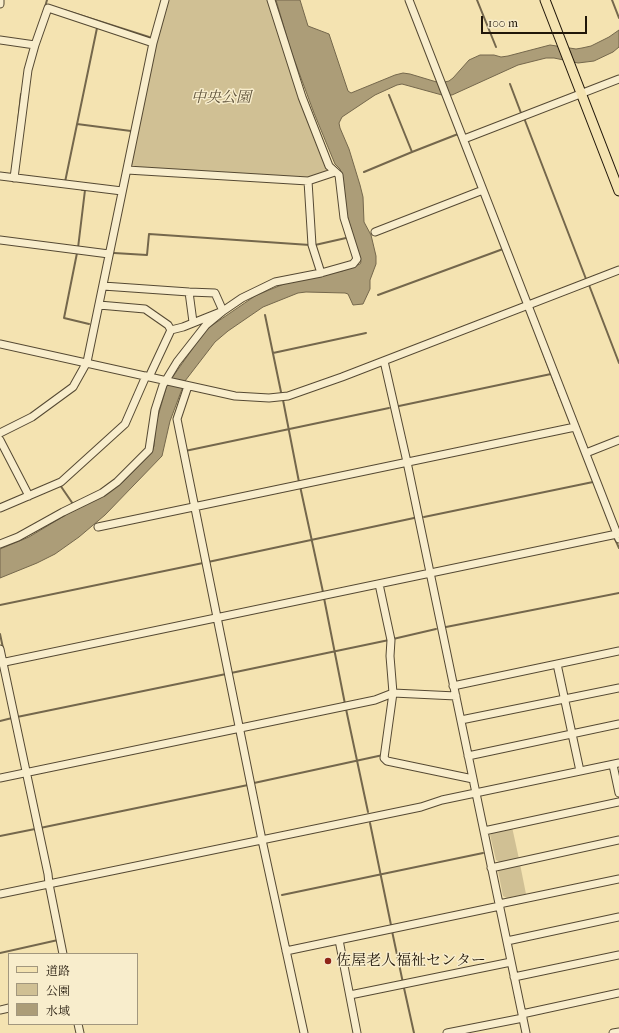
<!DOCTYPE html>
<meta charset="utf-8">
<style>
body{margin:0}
#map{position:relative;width:619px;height:1033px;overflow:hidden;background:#f4e3b1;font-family:"IM FELL French Canon","Noto Serif JP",serif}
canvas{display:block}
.legend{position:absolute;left:8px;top:953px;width:130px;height:72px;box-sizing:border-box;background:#f8edcc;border:1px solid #a2977e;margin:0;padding:5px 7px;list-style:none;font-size:12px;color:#201609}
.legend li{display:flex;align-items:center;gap:8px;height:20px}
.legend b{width:20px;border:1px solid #a2977e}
.scale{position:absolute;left:481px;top:16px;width:106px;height:18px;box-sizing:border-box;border:2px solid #201609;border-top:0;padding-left:5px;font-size:12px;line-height:14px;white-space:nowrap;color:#201609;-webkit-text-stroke:3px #f8edcc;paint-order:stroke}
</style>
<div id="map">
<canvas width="619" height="1033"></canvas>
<ul class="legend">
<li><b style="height:5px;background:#f4e3b1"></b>道路</li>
<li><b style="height:11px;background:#d0c094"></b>公園</li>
<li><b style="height:11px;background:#ac9d78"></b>水域</li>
</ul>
<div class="scale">100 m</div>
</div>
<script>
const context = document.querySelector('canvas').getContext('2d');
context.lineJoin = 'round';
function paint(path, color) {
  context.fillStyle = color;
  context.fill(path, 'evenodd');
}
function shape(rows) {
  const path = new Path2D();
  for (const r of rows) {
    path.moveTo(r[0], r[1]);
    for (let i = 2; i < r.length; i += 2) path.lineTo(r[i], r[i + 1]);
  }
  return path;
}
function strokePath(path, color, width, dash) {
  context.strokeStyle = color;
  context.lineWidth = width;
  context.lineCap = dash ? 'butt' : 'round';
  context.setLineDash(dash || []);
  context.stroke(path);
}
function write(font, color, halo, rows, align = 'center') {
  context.font = font + ' "IM FELL French Canon","Noto Serif JP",serif';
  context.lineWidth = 3;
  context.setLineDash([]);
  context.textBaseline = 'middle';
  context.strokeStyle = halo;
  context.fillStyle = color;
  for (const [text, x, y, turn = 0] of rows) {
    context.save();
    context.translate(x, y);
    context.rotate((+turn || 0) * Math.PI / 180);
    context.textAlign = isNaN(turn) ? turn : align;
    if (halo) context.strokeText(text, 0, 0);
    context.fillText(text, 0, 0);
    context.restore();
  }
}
paint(shape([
 [168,0,268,0,271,12,300,98,328,169,327,172,308,178,132,168,131,165,159,31],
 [512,827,519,859,501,863,496,860,490,835,493,831],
 [520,864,526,894,507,898,503,896,498,871,501,868]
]), '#d0c094');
const water = shape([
 [276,0,300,0,308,26,329,34,348,91,351,93,395,75,403,73,410,74,440,83,449,81,453,78,469,60,480,55,494,55,501,57,508,56,550,45,576,49,582,48,591,46,609,37,619,30,619,47,613,52,594,61,578,63,554,58,546,58,518,65,452,95,442,95,402,84,397,85,375,95,342,117,339,123,340,128,349,149,360,185,363,197,364,222,371,235,376,256,376,264,370,280,370,289,363,304,353,305,348,294,345,293,306,292,298,293,263,307,228,331,215,342,185,381,170,421,162,456,105,515,79,537,55,554,37,563,0,578,0,549,29,537,69,513,100,498,124,481,152,452,154,446,156,423,167,385,205,331,211,326,255,296,269,290,289,282,342,271,360,264,361,262,347,215,343,178,340,169,335,164,314,113,291,51,276,0]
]);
paint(water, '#ac9d78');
strokePath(water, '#74674c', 1);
strokePath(shape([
 [477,0,496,47],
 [612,0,619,18],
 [45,7,47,0],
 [64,10,149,37],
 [510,84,521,113],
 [389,95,412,152],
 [524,118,586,279],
 [18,122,21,94],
 [77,124,131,131],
 [364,172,412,152,458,134],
 [65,182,97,28],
 [315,245,346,238],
 [79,248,78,248,85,190,82,190],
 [77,253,64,318,89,324],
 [114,253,147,255,149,234,310,245],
 [589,285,619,363],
 [378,295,503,249],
 [265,315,281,392],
 [540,345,560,397],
 [273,353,366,333],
 [283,400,299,482],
 [399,406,551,374],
 [185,451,389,408],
 [60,485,73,504],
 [300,486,323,592],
 [424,517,593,482],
 [615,539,619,548],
 [208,562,414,518],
 [324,598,345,704],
 [0,605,203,563],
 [446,627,619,593],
 [0,634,3,648],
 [393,639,436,629],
 [231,673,389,640],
 [346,709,368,812],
 [17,717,226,674],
 [0,721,12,718],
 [254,783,383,755],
 [370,823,391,925],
 [40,828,248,785],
 [0,836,35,829],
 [282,895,483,853],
 [392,931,403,983],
 [0,953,58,940],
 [404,988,414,1033]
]), '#74674c', 2);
const minor = shape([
 [271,0,302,97,329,166,339,175,344,218,357,259,353,264,321,273],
 [409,0,619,539],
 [0,4,0,0],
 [0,40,35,45,48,8,153,43],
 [464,139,619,79],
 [127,170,308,181,335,172],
 [0,176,122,191],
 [14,178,28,70,35,45],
 [375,232,483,190],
 [0,240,109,254],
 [189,292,193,322],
 [99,305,145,309,168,325,171,330,183,327,223,311,215,293,189,292,103,286],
 [0,344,235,396,269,398,288,396,342,377,619,270],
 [384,361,407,462,526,1033],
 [149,377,171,330],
 [188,386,177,419,262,840,304,1033],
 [0,433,32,417,73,387,87,362,153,43,165,0],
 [0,440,29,496],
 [586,453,619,440],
 [0,508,61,482,125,424,146,376],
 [98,527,575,427],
 [0,544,18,537,63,512,102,493,117,482,149,450,155,410,163,385,177,362,206,325,223,311,242,298,275,282,321,273,312,245,308,181],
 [379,584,391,640,390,656,393,693,384,758,387,761,473,779],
 [0,649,48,874,49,884,63,954],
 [0,663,617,534],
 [557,664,580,771],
 [453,686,619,651],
 [461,720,619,688],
 [468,756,619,724],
 [613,765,619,793],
 [0,778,375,700,393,693,456,696],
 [484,831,619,802],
 [491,868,619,840],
 [0,894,421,807,442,800,619,763],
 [499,904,619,879],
 [339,940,357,1033],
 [507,941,619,917],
 [286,951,500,906],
 [514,977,619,955],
 [350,995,511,962],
 [0,1010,9,1008],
 [522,1014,619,993],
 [78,1024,80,1033],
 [447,1033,523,1018],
 [613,1033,619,1032]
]);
const major = shape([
 [545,0,619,191]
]);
strokePath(minor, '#554933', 9);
strokePath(major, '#201609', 11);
strokePath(minor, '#f8edcc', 7);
strokePath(major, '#f4e3b1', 9);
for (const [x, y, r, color] of [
 [328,961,4,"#8f2418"]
]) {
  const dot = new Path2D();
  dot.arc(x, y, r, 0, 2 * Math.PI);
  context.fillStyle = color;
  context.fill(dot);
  strokePath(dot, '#f8edcc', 1.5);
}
write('italic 15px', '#5e523a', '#f8edcc', [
 ["中央公園",221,98]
]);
write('15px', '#201609', '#f8edcc', [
 ["佐屋老人福祉センター",336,961]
], 'left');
</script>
